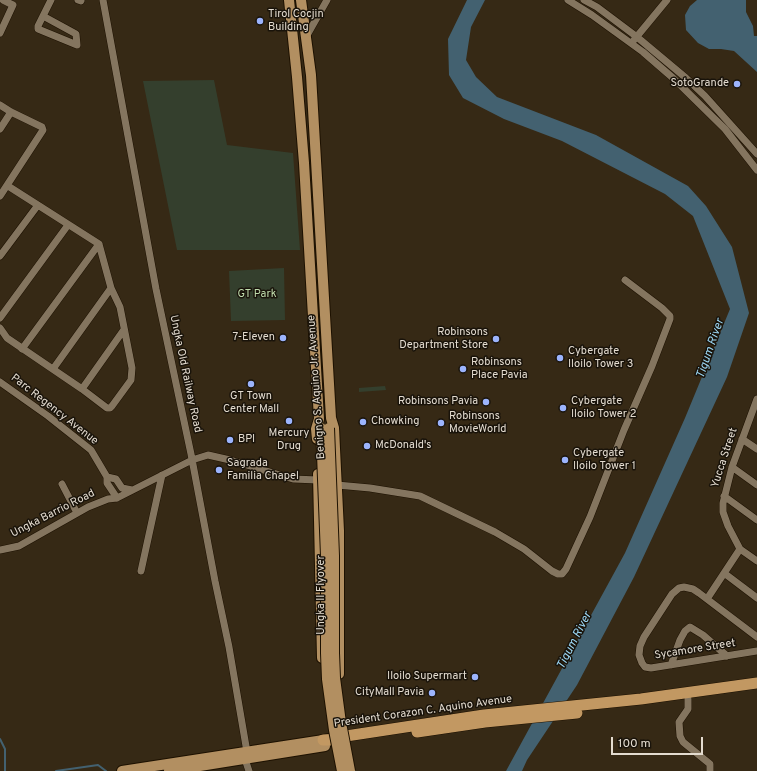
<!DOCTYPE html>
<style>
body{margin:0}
#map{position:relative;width:757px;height:771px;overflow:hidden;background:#362915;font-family:Overpass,sans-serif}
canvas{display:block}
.scale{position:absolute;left:611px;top:737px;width:92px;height:18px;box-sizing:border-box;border:2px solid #e4dcd0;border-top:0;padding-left:5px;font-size:12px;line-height:14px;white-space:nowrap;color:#e4dcd0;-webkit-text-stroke:3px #19130a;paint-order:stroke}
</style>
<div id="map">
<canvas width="757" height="771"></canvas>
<div class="scale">100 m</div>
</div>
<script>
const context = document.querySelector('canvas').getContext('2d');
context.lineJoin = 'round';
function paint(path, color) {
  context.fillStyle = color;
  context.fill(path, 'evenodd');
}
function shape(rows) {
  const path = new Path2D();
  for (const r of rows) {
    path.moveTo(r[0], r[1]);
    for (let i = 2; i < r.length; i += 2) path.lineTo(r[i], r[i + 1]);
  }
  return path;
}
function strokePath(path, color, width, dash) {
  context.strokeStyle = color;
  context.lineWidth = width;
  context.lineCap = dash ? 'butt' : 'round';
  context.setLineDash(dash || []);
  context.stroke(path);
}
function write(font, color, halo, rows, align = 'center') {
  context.font = font + ' Overpass,sans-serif';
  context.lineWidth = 3;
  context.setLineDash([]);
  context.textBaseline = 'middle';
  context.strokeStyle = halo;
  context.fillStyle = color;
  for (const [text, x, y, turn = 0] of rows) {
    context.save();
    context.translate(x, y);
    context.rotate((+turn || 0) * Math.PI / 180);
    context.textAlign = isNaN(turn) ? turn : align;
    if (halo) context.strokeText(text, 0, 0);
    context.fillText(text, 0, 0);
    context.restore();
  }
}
paint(shape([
 [214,80,227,145,293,153,300,250,177,250,143,81],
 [284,268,285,320,231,321,229,271],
 [385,386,386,390,359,392,359,388]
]), '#343f2d');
paint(shape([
 [467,0,485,0,471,27,466,60,476,77,497,97,596,135,688,186,706,206,732,247,749,313,727,377,634,577,577,685,527,760,522,771,506,771,625,553,685,418,730,309,693,216,665,194,562,141,504,119,463,98,449,75,448,39],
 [697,0,746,0,746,12,753,26,754,36,757,36,757,72,734,51,721,49,709,49,698,43,686,30,685,15,690,6]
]), '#436170');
strokePath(shape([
 [0,739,5,749,5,771],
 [56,771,98,765,106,771]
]), '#436170', 2);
const minor = shape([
 [78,0,81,1],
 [103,0,156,289,191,454,215,581,229,647,247,752],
 [568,0,592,15,643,52,673,78,725,129,757,170],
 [584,0,597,7,637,37,686,78,705,96,757,154],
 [43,16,76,34,77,45,38,29,38,26,51,0],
 [0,33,13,5,3,0],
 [306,37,327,0],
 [634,40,667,0],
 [0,105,11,112,42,127,43,130,0,196],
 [0,129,11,112],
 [0,256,38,205],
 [0,318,68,225],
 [0,328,7,338,82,389,107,408,110,408,112,406,131,380,132,368,120,307,111,288,99,244,8,186],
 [22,349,99,244],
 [53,369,111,288],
 [0,382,48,416,91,450,107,477],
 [82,389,123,331],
 [757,399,732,467,723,503,723,512,728,526,740,549,757,561],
 [742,439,757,449],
 [732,467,757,485],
 [107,477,116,479,122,488,132,490],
 [107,477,107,483,117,498],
 [62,484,77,513],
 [337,485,370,488,420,496,495,532,524,549,552,571,558,574,562,574,566,569,590,517,624,430,652,366,670,319,670,316,662,308,625,280],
 [724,496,757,520],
 [0,550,19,546,88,507,108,499,117,498,192,460,208,455,230,460,293,479,318,480],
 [141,571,162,475],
 [724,573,757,598],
 [707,599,740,549],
 [757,637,699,593,693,589,684,587,679,588,672,594,644,637,640,646,639,655,642,663,645,667,651,668,757,651],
 [671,665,680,640,685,631,690,627,703,635,727,656],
 [688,699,688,709,679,722,680,736,683,742,710,764,710,771],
 [245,759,249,771]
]);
const primary = shape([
 [289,0,297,77,304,163,319,419,316,429,317,439],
 [301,0,311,75,331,418,334,428,339,531,339,674],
 [318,474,322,658],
 [122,771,330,739],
 [169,771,325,746]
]);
const trunk = shape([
 [417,732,485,722,577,713],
 [333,738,484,715,641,699,757,683],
 [323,740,334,740,340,744]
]);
strokePath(minor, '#1d1101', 8);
strokePath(primary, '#1d1101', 12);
strokePath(trunk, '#1d1101', 12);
strokePath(minor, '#84755f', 7);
strokePath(primary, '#b28f61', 10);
strokePath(trunk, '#c29862', 11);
const primaryBridge = shape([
 [321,428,326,556,326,653,327,679,334,730,342,771],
 [329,428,334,556,334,653,335,678,341,723,350,771]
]);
strokePath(primaryBridge, '#1d1101', 12, []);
strokePath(primaryBridge, '#b28f61', 10);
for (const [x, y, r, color] of [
 [260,21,4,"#9cb4fd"],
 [737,84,4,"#9cb4fd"],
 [283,338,4,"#9cb4fd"],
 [496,339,4,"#9cb4fd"],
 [560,358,4,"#9cb4fd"],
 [463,369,4,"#9cb4fd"],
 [251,384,4,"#9cb4fd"],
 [486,402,4,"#9cb4fd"],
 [563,408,4,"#9cb4fd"],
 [289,421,4,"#9cb4fd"],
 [363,422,4,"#9cb4fd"],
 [441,423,4,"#9cb4fd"],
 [230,440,4,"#9cb4fd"],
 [367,446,4,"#9cb4fd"],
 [565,460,4,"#9cb4fd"],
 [219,470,4,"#9cb4fd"],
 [475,677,4,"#9cb4fd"],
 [432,693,4,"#9cb4fd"]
]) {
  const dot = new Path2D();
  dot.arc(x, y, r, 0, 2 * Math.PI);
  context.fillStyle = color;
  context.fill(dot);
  strokePath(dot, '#19130a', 1.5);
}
write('11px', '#e4dcd0', '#19130a', [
 ["Tirol Cocjin",268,15],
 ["Building",268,28],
 ["SotoGrande",729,84,"right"],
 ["Robinsons",488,333,"right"],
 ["Department Store",488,346,"right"],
 ["7-Eleven",275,338,"right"],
 ["Cybergate",568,352],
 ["Iloilo Tower 3",568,365],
 ["Robinsons",471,363],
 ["Place Pavia",471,376],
 ["GT Town",251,397,"center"],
 ["Center Mall",251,410,"center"],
 ["Robinsons Pavia",478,402,"right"],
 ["Cybergate",571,402],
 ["Iloilo Tower 2",571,415],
 ["Robinsons",449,417],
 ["MovieWorld",449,430],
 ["Chowking",371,422],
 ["Mercury",289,434,"center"],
 ["Drug",289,447,"center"],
 ["BPI",238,440],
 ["McDonald's",375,446],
 ["Cybergate",573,454],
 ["Iloilo Tower 1",573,467],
 ["Sagrada",227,464],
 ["Familia Chapel",227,477],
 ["Iloilo Supermart",467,677,"right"],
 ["CityMall Pavia",424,693,"right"]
], 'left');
write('11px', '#c0ddad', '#19130a', [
 ["GT Park",257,295]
]);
write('11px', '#e4dcd0', '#19130a', [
 ["Ungka Old Railway Road",185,374,78],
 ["Benigno S. Aquino Jr. Avenue",317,387,-94],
 ["Parc Regency Avenue",54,410,38],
 ["Yucca Street",725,458,-72],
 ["Ungka Barrio Road",53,514,-27],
 ["Ungka II Flyover",322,595,-90],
 ["Sycamore Street",695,650,-9],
 ["President Corazon C. Aquino Avenue",423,712,-8]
]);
write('italic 12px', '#9bd6f3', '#19130a', [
 ["Tigum River",711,349,-71],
 ["Tigum River",575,641,-63]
]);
</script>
